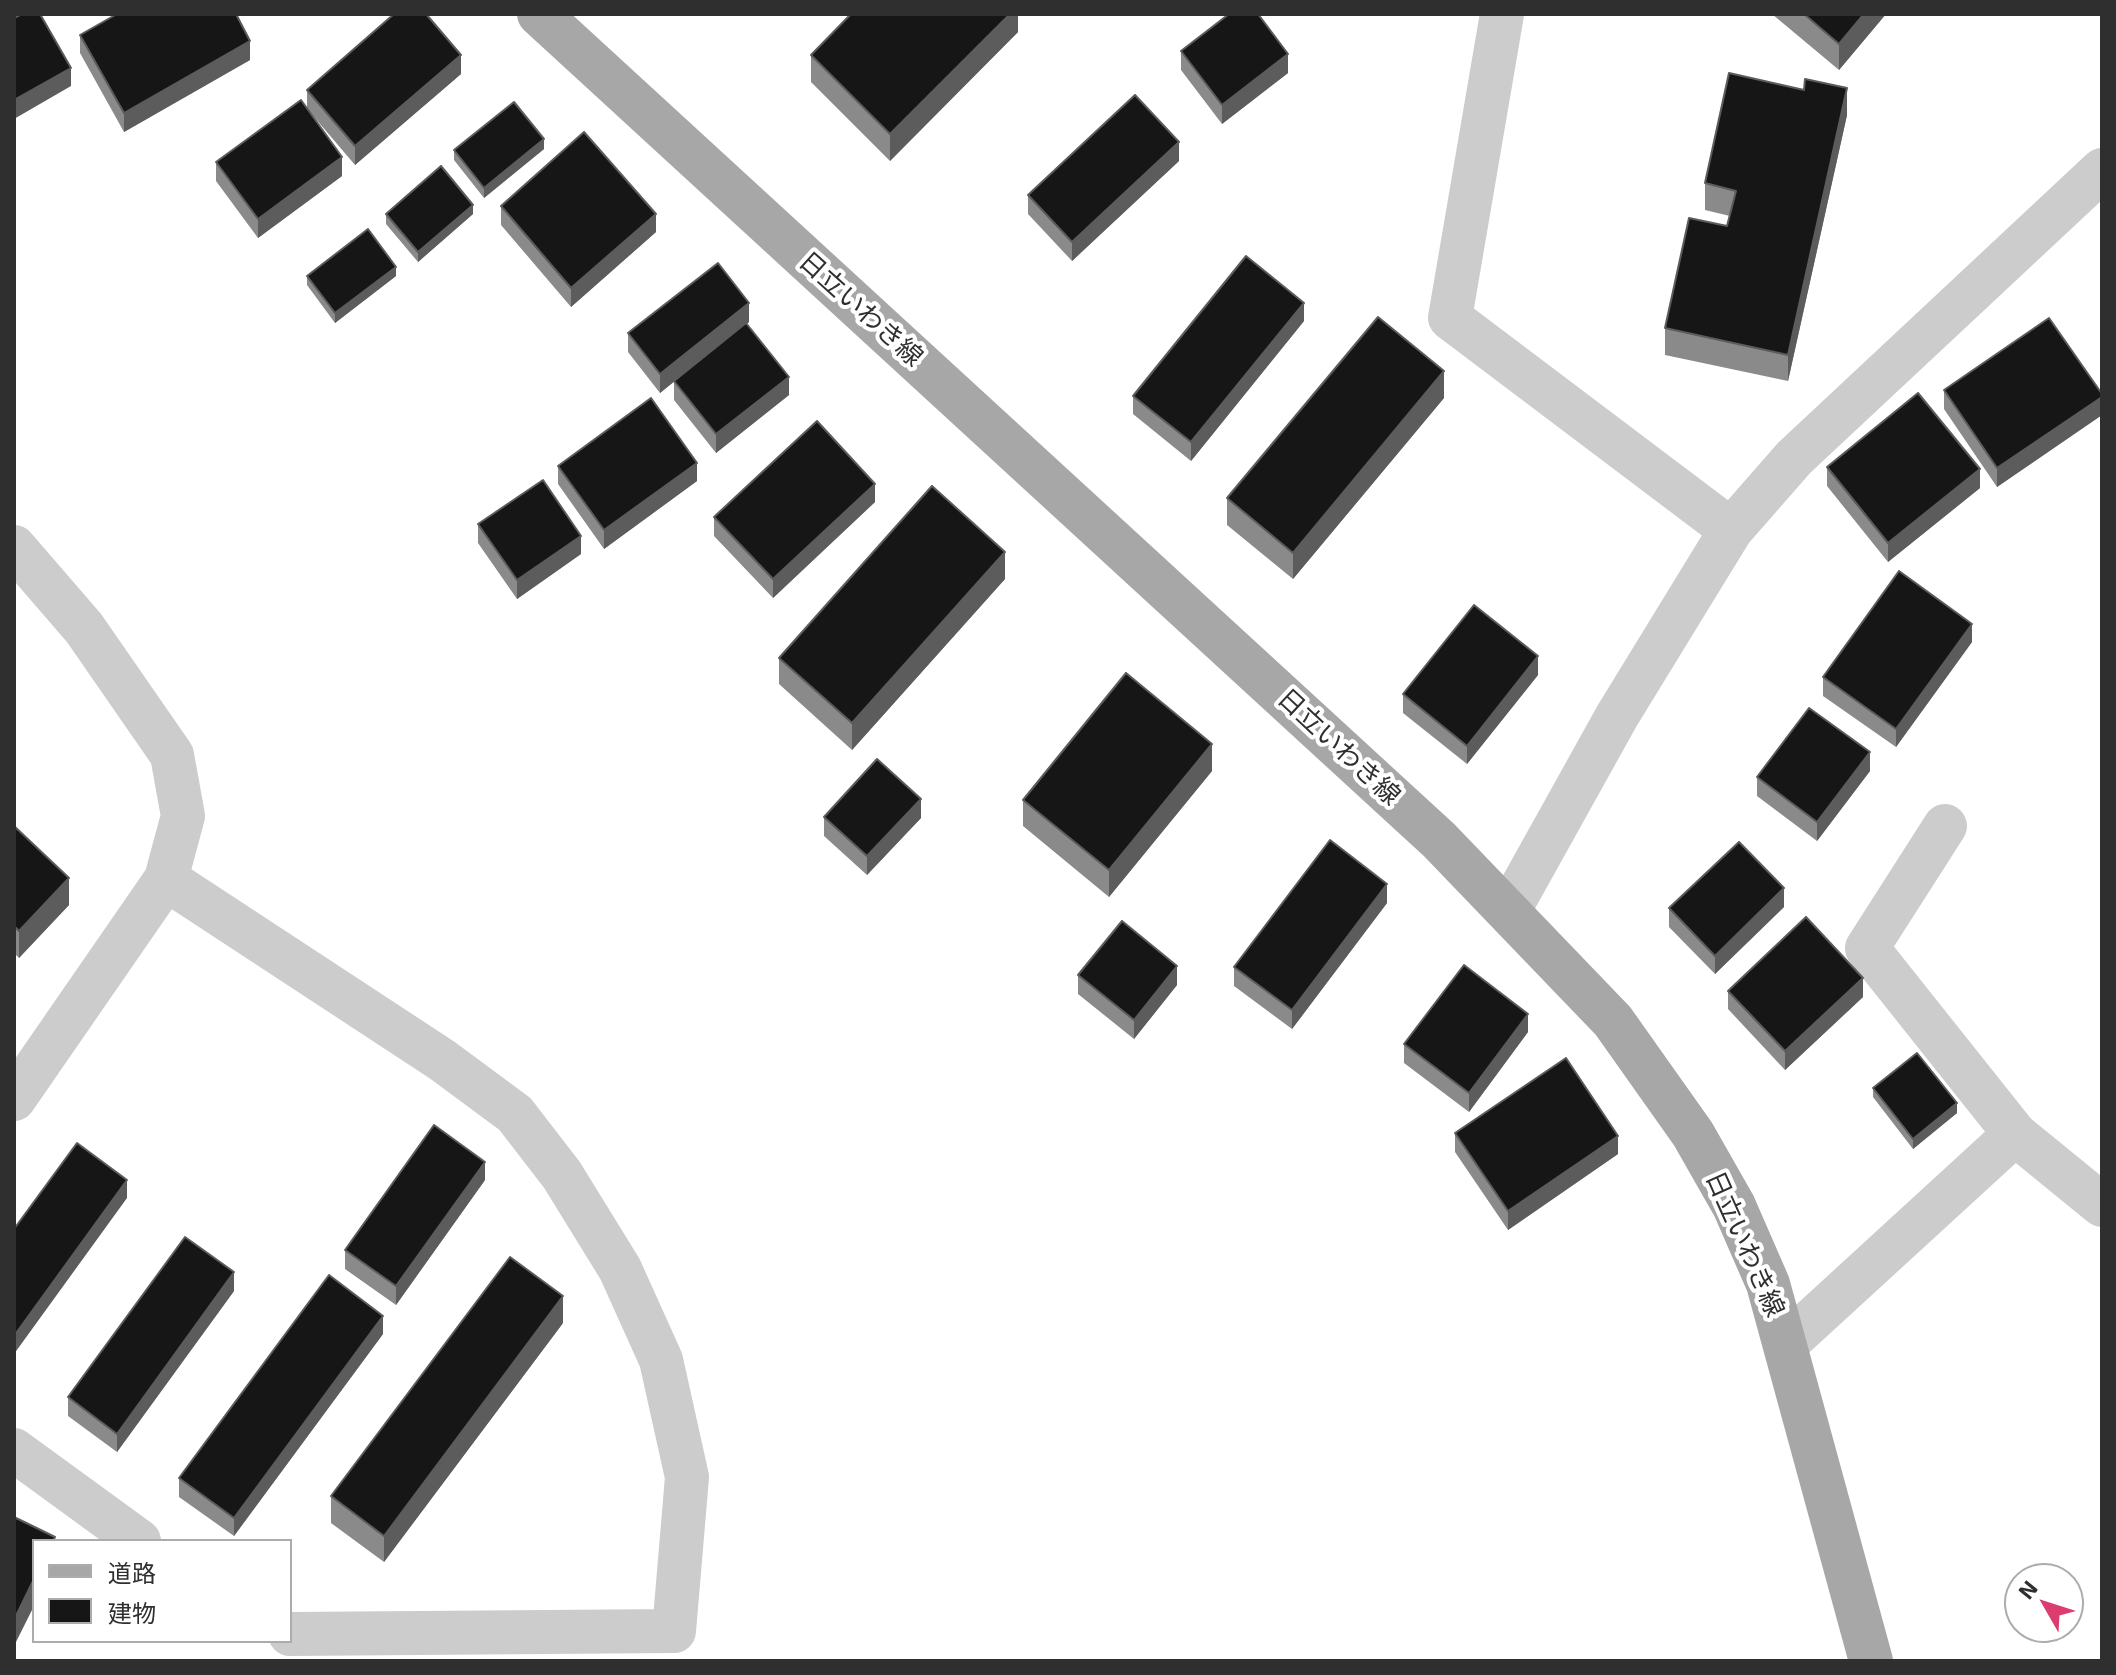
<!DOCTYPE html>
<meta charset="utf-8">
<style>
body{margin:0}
#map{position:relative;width:2116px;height:1675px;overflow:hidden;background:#fff;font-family:"Exo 2","Noto Sans JP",sans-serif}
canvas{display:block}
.frame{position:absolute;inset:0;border:16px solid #2f2f2f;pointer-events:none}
.legend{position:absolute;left:32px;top:1539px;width:260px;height:104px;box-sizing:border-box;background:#fff;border:2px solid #acacac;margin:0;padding:10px 14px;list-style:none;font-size:24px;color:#2f2f2f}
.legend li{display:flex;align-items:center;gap:16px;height:40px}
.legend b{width:40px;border:2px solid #acacac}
.north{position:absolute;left:2004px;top:1563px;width:80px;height:80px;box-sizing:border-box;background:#fff;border:2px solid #acacac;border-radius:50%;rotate:309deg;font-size:22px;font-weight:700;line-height:32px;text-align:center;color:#2f2f2f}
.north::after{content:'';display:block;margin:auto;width:28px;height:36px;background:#da3d6e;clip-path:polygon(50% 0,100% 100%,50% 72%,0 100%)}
</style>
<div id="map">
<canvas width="2116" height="1675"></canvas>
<div class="frame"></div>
<ul class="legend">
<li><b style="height:10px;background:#a7a7a7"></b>道路</li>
<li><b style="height:22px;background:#161616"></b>建物</li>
</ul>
<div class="north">N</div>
</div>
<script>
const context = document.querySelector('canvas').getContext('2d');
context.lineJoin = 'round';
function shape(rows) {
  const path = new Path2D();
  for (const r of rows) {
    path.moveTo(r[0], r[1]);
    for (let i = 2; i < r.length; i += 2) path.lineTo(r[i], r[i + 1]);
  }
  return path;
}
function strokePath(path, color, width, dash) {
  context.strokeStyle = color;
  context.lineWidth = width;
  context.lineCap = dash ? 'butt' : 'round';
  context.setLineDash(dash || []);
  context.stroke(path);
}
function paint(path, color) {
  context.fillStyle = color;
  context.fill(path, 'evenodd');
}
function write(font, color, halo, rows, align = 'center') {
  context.font = font + ' "Exo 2","Noto Sans JP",sans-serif';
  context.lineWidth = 8;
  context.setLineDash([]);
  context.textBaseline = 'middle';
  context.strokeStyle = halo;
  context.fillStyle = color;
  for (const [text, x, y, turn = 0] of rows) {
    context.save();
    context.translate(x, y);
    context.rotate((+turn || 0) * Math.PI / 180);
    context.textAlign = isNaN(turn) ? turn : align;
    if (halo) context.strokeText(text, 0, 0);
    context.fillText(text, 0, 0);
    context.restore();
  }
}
strokePath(shape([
 [1502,14,1450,318,1731,530],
 [14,547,84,628,172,755,183,816,166,879,14,1099],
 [1945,826,1867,948,2015,1134,2102,1205],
 [166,879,442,1060,515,1114,562,1175,620,1269,661,1360,687,1477,674,1631,290,1634],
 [1509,910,1617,716,1731,530,1794,458,2102,170],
 [1787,1343,2015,1134],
 [14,1450,139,1541]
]), '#ccc', 44);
strokePath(shape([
 [539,14,1439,840,1613,1021,1693,1134,1734,1206,1768,1284,1871,1661]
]), '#a7a7a7', 44);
paint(shape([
 [1018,14,1018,32,890,161,811,82,811,55],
 [1772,14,1886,14,1839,70],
 [80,35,250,60,124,132,80,53],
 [1181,51,1288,73,1222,124,1181,70],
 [461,74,355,165,309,111,342,176,258,238,216,181,216,162,307,108,307,90],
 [1847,115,1788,381,1665,355,1665,328,1727,226,1730,216,1705,210,1705,183],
 [544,149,484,198,454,160,454,150],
 [1179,161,1072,261,1028,214,1028,195],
 [501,206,656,232,571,307,501,225],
 [386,214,473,214,418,262,386,224],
 [307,276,396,276,335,323,307,285],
 [1304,321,1191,461,1133,414,1133,396],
 [749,322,747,324,789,395,716,453,674,400,674,381,660,393,628,352,628,333],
 [1944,390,2102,394,2102,415,1997,487,1944,409],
 [1444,398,1293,579,1227,525,1227,498],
 [558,466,697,481,604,549,558,484],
 [1827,467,1980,488,1888,562,1827,486],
 [875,502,773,598,714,536,714,517],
 [478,524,581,554,517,599,478,543],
 [1005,579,852,750,779,684,779,658],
 [1972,642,1896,747,1823,696,1823,677],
 [1538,675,1467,764,1403,713,1403,694],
 [1212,771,1109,897,1023,826,1023,800],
 [1870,771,1817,841,1757,796,1757,777],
 [824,817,921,818,867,875,824,836],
 [14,826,69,905,19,958,14,953],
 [1387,903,1292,1029,1234,986,1234,967],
 [1784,907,1715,974,1669,927,1669,908],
 [1078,975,1177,985,1134,1039,1078,994],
 [1728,991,1863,997,1785,1070,1728,1009],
 [1528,1032,1469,1112,1404,1063,1404,1044],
 [1873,1088,1957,1113,1913,1149,1873,1097],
 [1455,1133,1618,1154,1508,1230,1455,1152],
 [485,1180,396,1305,345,1269,345,1250],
 [234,1291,117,1452,68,1416,68,1397],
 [563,1323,384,1562,331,1523,331,1496],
 [383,1334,234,1536,179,1497,179,1478]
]), '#8a8a8a');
paint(shape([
 [1010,14,1018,14,1018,32,890,161,890,134],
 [1864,14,1886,14,1839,70,1839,44],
 [250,41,250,60,124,132,124,113],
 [1288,54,1288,73,1222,124,1222,105],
 [461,55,461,74,355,165,355,146],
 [71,68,71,86,14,119,14,100],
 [1847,88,1847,115,1788,381,1788,355],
 [544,139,544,149,484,198,484,188],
 [1179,142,1179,161,1072,261,1072,242],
 [342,157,342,176,258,238,258,219],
 [473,205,473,214,418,262,418,252],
 [656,214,656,232,571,307,571,288],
 [396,267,396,276,335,323,335,313],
 [749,303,749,322,660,393,660,374],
 [1304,303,1304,321,1191,461,1191,442],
 [1444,371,1444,398,1293,579,1293,553],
 [789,377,789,395,716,453,716,434],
 [2102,397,2102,415,1997,487,1997,468],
 [697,463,697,481,604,549,604,530],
 [1980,469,1980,488,1888,562,1888,543],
 [875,484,875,502,773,598,773,579],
 [581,536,581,554,517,599,517,580],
 [1005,552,1005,579,852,750,852,723],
 [1972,624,1972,642,1896,747,1896,729],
 [1538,656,1538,675,1467,764,1467,746],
 [1212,744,1212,771,1109,897,1109,870],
 [1870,752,1870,771,1817,841,1817,822],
 [921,799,921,818,867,875,867,856],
 [69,878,69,905,19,958,19,931],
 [1387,884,1387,903,1292,1029,1292,1010],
 [1784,888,1784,907,1715,974,1715,956],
 [1177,966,1177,985,1134,1039,1134,1020],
 [1863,978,1863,997,1785,1070,1785,1051],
 [1528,1014,1528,1032,1469,1112,1469,1093],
 [1957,1103,1957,1113,1913,1149,1913,1139],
 [1618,1136,1618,1154,1508,1230,1508,1211],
 [485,1162,485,1180,396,1305,396,1286],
 [127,1180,127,1198,14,1354,14,1336],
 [234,1272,234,1291,117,1452,117,1434],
 [563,1296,563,1323,384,1562,384,1536],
 [383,1316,383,1334,234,1536,234,1518],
 [34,1579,34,1606,14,1646,14,1620]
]), '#5c5c5c');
const building = shape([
 [22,14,40,14,71,68,14,100,14,18,22,14],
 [117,14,236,14,250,41,124,113,80,35,117,14],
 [394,14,426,14,461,55,355,146,307,90,394,14],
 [851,14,1010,14,890,134,811,55,851,14],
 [1229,14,1258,14,1288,54,1222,105,1181,51,1229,14],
 [1804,14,1864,14,1839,44,1804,14],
 [1729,73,1804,90,1805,79,1847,88,1788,355,1665,328,1689,218,1727,226,1736,191,1705,183,1729,73],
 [1135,95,1179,142,1072,242,1028,195,1135,95],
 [301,100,342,157,258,219,216,162,301,100],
 [514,102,544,139,484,188,454,150,514,102],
 [584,132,656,214,571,288,501,206,584,132],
 [441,166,473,205,418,252,386,214,441,166],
 [368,229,396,267,335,313,307,276,368,229],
 [1246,256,1304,303,1191,442,1133,396,1246,256],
 [718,263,749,303,660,374,628,333,718,263],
 [1378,317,1444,371,1293,553,1227,498,1378,317],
 [2049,318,2102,394,2102,397,1997,468,1944,390,2049,318],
 [746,323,789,377,716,434,674,381,746,323],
 [1918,393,1980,469,1888,543,1827,467,1918,393],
 [651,398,697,463,604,530,558,466,651,398],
 [817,421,875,484,773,579,714,517,817,421],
 [543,480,581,536,517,580,478,524,543,480],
 [932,486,1005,552,852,723,779,658,932,486],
 [1899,571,1972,624,1896,729,1823,677,1899,571],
 [1474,605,1538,656,1467,746,1403,694,1474,605],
 [1126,673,1212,744,1109,870,1023,800,1126,673],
 [1809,708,1870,752,1817,822,1757,777,1809,708],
 [877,759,921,799,867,856,824,817,877,759],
 [14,826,69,878,19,931,14,926,14,826],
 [1330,840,1387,884,1292,1010,1234,967,1330,840],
 [1739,842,1784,888,1715,956,1669,908,1739,842],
 [1806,917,1863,978,1785,1051,1728,991,1806,917],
 [1122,921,1177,966,1134,1020,1078,975,1122,921],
 [1464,965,1528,1014,1469,1093,1404,1044,1464,965],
 [1917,1053,1957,1103,1913,1139,1873,1088,1917,1053],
 [1566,1058,1618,1136,1508,1211,1455,1133,1566,1058],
 [434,1125,485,1162,396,1286,345,1250,434,1125],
 [77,1143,127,1180,14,1336,14,1229,77,1143],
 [185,1237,234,1272,117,1434,68,1397,185,1237],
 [510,1257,563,1296,384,1536,331,1496,510,1257],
 [329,1275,383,1316,234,1518,179,1478,329,1275],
 [14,1517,55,1537,53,1541,34,1541,34,1579,14,1620,14,1517]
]);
paint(building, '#161616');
strokePath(building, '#5c5c5c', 2);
write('26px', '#2f2f2f', '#fff', [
 ["日立いわき線",861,309,42],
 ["日立いわき線",1339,747,43],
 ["日立いわき線",1745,1244,66]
]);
</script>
